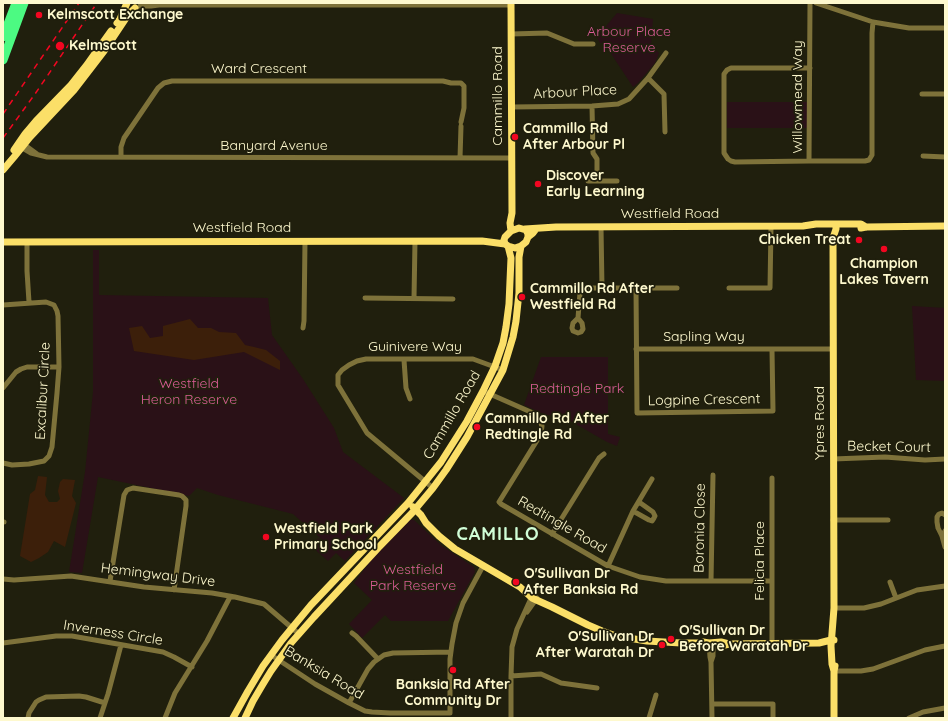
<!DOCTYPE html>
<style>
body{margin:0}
#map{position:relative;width:948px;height:721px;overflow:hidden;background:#201f0d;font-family:Quicksand,sans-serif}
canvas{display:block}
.frame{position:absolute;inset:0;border:4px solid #fef9ce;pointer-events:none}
</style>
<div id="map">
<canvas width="948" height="721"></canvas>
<div class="frame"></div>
</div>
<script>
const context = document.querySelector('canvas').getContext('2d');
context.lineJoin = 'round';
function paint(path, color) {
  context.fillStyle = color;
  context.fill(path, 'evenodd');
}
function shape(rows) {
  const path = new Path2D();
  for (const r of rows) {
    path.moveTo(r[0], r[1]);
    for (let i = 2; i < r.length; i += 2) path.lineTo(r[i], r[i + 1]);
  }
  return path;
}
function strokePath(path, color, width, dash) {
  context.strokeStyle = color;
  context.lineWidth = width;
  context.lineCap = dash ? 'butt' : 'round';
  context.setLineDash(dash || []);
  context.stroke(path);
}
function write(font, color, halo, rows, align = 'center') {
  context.font = font + ' Quicksand,sans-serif';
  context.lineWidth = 3.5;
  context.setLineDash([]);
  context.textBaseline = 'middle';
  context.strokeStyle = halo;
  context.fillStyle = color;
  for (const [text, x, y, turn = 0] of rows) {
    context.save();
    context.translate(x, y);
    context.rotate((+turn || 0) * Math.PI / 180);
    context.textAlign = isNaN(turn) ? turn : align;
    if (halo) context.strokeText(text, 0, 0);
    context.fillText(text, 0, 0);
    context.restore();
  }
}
paint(shape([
 [617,13,653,19,651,45,659,53,655,63,638,83,633,87,604,43,600,43,597,37],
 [727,102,807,102,807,128,727,128],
 [93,250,99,250,99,295,268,298,272,335,303,379,334,428,343,452,404,498,345,561,336,553,328,561,311,546,318,538,326,543,293,514,218,495,197,488,189,496,98,477,82,573,69,572,85,472,93,392],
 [912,306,945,308,945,381,916,380],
 [541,357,608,357,608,434,620,437,617,446,607,442,560,415,546,415,524,405],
 [410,520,414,520,442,546,474,567,475,572,448,621,391,621,385,615,362,638,349,624,372,600,354,583,371,560]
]), '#2a1117');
paint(shape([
 [190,319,198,328,211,328,219,332,236,333,245,345,254,347,266,350,280,361,280,370,244,352,194,360,134,351,129,328,142,326,150,338,163,336,163,326],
 [38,476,47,477,45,495,49,502,57,502,60,499,58,491,60,482,63,479,75,480,72,496,76,503,65,547,54,541,48,552,39,558,31,562,20,556,30,494,35,490]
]), '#3c1f0a');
strokePath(shape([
 [810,3,809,161,865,161,869,160,872,155,872,33,873,22],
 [816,3,873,22,909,28,945,28],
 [140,6,151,6,159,5,511,5],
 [511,34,547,33,574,44,593,44],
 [648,78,664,94,665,132],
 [922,94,945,94],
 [592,106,593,153,597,159,597,181,617,181],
 [512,107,592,106,618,104,629,99,648,78,666,53],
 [22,143,37,154],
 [19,146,31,153,47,157,511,158],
 [923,156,945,157],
 [121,157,121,147,124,138,158,88,164,83,172,81,443,81,451,83,461,83,464,86,464,108,461,122],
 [460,158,461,126],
 [809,161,735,162,731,161,728,159,724,153,724,74,727,70,731,68,810,68],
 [588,181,597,181],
 [601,227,602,288],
 [27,242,27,271,29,302],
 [636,288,637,413,773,411,772,350],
 [729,288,770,288,771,227],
 [365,298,453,299],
 [414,298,415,241],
 [3,305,46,302,54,305,57,311,58,316,59,367,57,393,52,447,49,456,44,461,29,464,12,465,3,463],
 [578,318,573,323,572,328,573,331,578,333,581,332,583,329,582,323,578,318,580,293,581,288,677,288],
 [303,328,304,321,305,241],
 [636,349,833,349],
 [404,360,406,388,410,399],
 [3,388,16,372,21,369,27,367,59,367],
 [483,391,533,413,539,418,542,426,541,434,499,502,501,504,608,566,640,577,666,581,772,581],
 [833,459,885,457,925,460,945,459],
 [772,478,772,643],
 [433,488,367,433,338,385,338,375,342,370,349,365,357,361,366,359,473,359,503,370],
 [633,511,649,520,652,521,654,518,655,516,653,512,639,502],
 [945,515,942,513,939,514,937,517,937,522,938,528,942,536,945,547],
 [833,520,888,520],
 [3,522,4,522],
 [552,534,599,458,604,454],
 [942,536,945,531],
 [608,566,633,511,652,479],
 [3,579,14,580,71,576,144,587,212,593,235,597,264,604,299,634],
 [110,581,124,495,127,490,133,488,179,495,182,496,186,500,186,506,174,590],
 [711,581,713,475],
 [890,582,896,598],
 [834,608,864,608,881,604,917,590,945,586],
 [527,612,537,598],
 [352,633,356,636,378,659],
 [3,643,56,636,72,636,163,652,174,657,192,667],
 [709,643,710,657,711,662,712,718],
 [271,655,315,684,349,703,365,711,372,712,390,713,450,713,450,659,452,644,456,623,463,603,483,566],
 [711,662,713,656,713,643],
 [834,671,861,671,873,669,925,650,945,646],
 [511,676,541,674,561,683,597,688],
 [349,703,368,669,374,662,384,655,393,653,451,652],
 [712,704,773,704,773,718],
 [28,718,29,713,36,702,39,700,46,697,79,696,86,697,105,703],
 [100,718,108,694,121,645],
 [165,718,175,693,207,641,230,597],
 [511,718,511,676,512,647,517,629,533,594],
 [649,718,656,695],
 [909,718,923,712,945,708]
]), '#7e723a', 5);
strokePath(shape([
 [117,23,120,19,127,3],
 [14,150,25,134,36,121,71,85,86,66,111,31],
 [3,170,14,157,30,137,74,90,104,51,128,15,135,8],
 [861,228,866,227,945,226],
 [525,229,556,227,803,226,816,224,861,224,866,227],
 [511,231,510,223,512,213,511,3],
 [528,237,528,234,526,230,519,228,511,231,505,237,504,240,505,244,508,246,515,248,521,246,526,242,528,237,533,233,536,229],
 [3,242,482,241,505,244],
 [413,507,421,515,426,523,439,536,455,549,520,587,532,598,552,607,588,625,602,631,616,636,647,641,681,643,700,643,703,642,709,643,721,642,729,644],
 [725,645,729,644,819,643,831,640,834,640],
 [834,671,832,664,831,646,834,608,833,238,836,229,836,224],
 [233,718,248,691,263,666,282,640,311,605,408,503,441,462,467,421,483,391,495,366,503,343,506,327,509,304,511,258,508,246],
 [245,718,253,701,263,684,271,671,291,643,314,617,378,548,412,513,433,488,446,470,467,437,503,370,513,337,516,321,519,293,519,257,521,246],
 [834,718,834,671,835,666]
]), '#fbdf68', 7);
strokePath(shape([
 [3,37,16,3],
 [3,60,24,3]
]), '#4cfa82', 9);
strokePath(shape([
 [3,114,79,3],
 [3,138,35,94,97,3]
]), '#f20621', 1.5, [6, 5]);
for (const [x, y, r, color] of [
 [39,15,4,"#f20621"],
 [60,46,5,"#f20621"],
 [515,137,4,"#f20621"],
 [538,184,4,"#f20621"],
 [859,240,4,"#f20621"],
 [884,249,4,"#f20621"],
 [522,297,4,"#f20621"],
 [477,427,4,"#f20621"],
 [266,537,4,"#f20621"],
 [516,582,4,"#f20621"],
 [671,639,4,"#f20621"],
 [662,645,4,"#f20621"],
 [453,670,4,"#f20621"]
]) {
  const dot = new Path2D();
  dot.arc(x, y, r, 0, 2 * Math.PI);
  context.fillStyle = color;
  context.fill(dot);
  strokePath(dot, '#201f0d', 1.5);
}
write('bold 14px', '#fef9ce', '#201f0d', [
 ["Kelmscott Exchange",47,15],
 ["Kelmscott",69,46],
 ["Cammillo Rd",523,129],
 ["After Arbour Pl",523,145],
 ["Discover",546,176],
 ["Early Learning",546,192],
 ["Chicken Treat",851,240,"right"],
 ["Champion",884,264,"center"],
 ["Lakes Tavern",884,280,"center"],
 ["Cammillo Rd After",530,289],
 ["Westfield Rd",530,305],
 ["Cammillo Rd After",485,419],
 ["Redtingle Rd",485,435],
 ["Westfield Park",274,529],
 ["Primary School",274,545],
 ["O'Sullivan Dr",524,574],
 ["After Banksia Rd",524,590],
 ["O'Sullivan Dr",679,631],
 ["Before Waratah Dr",679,647],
 ["O'Sullivan Dr",654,637,"right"],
 ["After Waratah Dr",654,653,"right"],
 ["Banksia Rd After",453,685,"center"],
 ["Community Dr",453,701,"center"]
], 'left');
write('14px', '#db5c97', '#201f0d', [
 ["Arbour Place",629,32],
 ["Reserve",629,48],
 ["Westfield",189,384],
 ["Heron Reserve",189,400],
 ["Redtingle Park",577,389],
 ["Westfield",413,570],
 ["Park Reserve",413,586]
]);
write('14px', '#fef9ce', '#201f0d', [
 ["Ward Crescent",259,69],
 ["Arbour Place",575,92,-3],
 ["Cammillo Road",498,96,-90],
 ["Willowmead Way",798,97,-90],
 ["Banyard Avenue",274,146],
 ["Westfield Road",670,214],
 ["Westfield Road",242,228],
 ["Sapling Way",704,337],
 ["Guinivere Way",415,347],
 ["Excalibur Circle",43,391,-87],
 ["Logpine Crescent",704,400,-1],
 ["Cammillo Road",452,415,-60],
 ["Ypres Road",820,423,-90],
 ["Becket Court",889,447,1],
 ["Redtingle Road",562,525,30],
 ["Boronia Close",700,528,-89],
 ["Felicia Place",760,561,-90],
 ["Hemingway Drive",158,575,7],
 ["Inverness Circle",113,633,9],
 ["Banksia Road",324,673,31]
]);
context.letterSpacing = '1px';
write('bold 18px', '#d0fed7', '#201f0d', [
 ["CAMILLO",498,535]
]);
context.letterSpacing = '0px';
</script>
